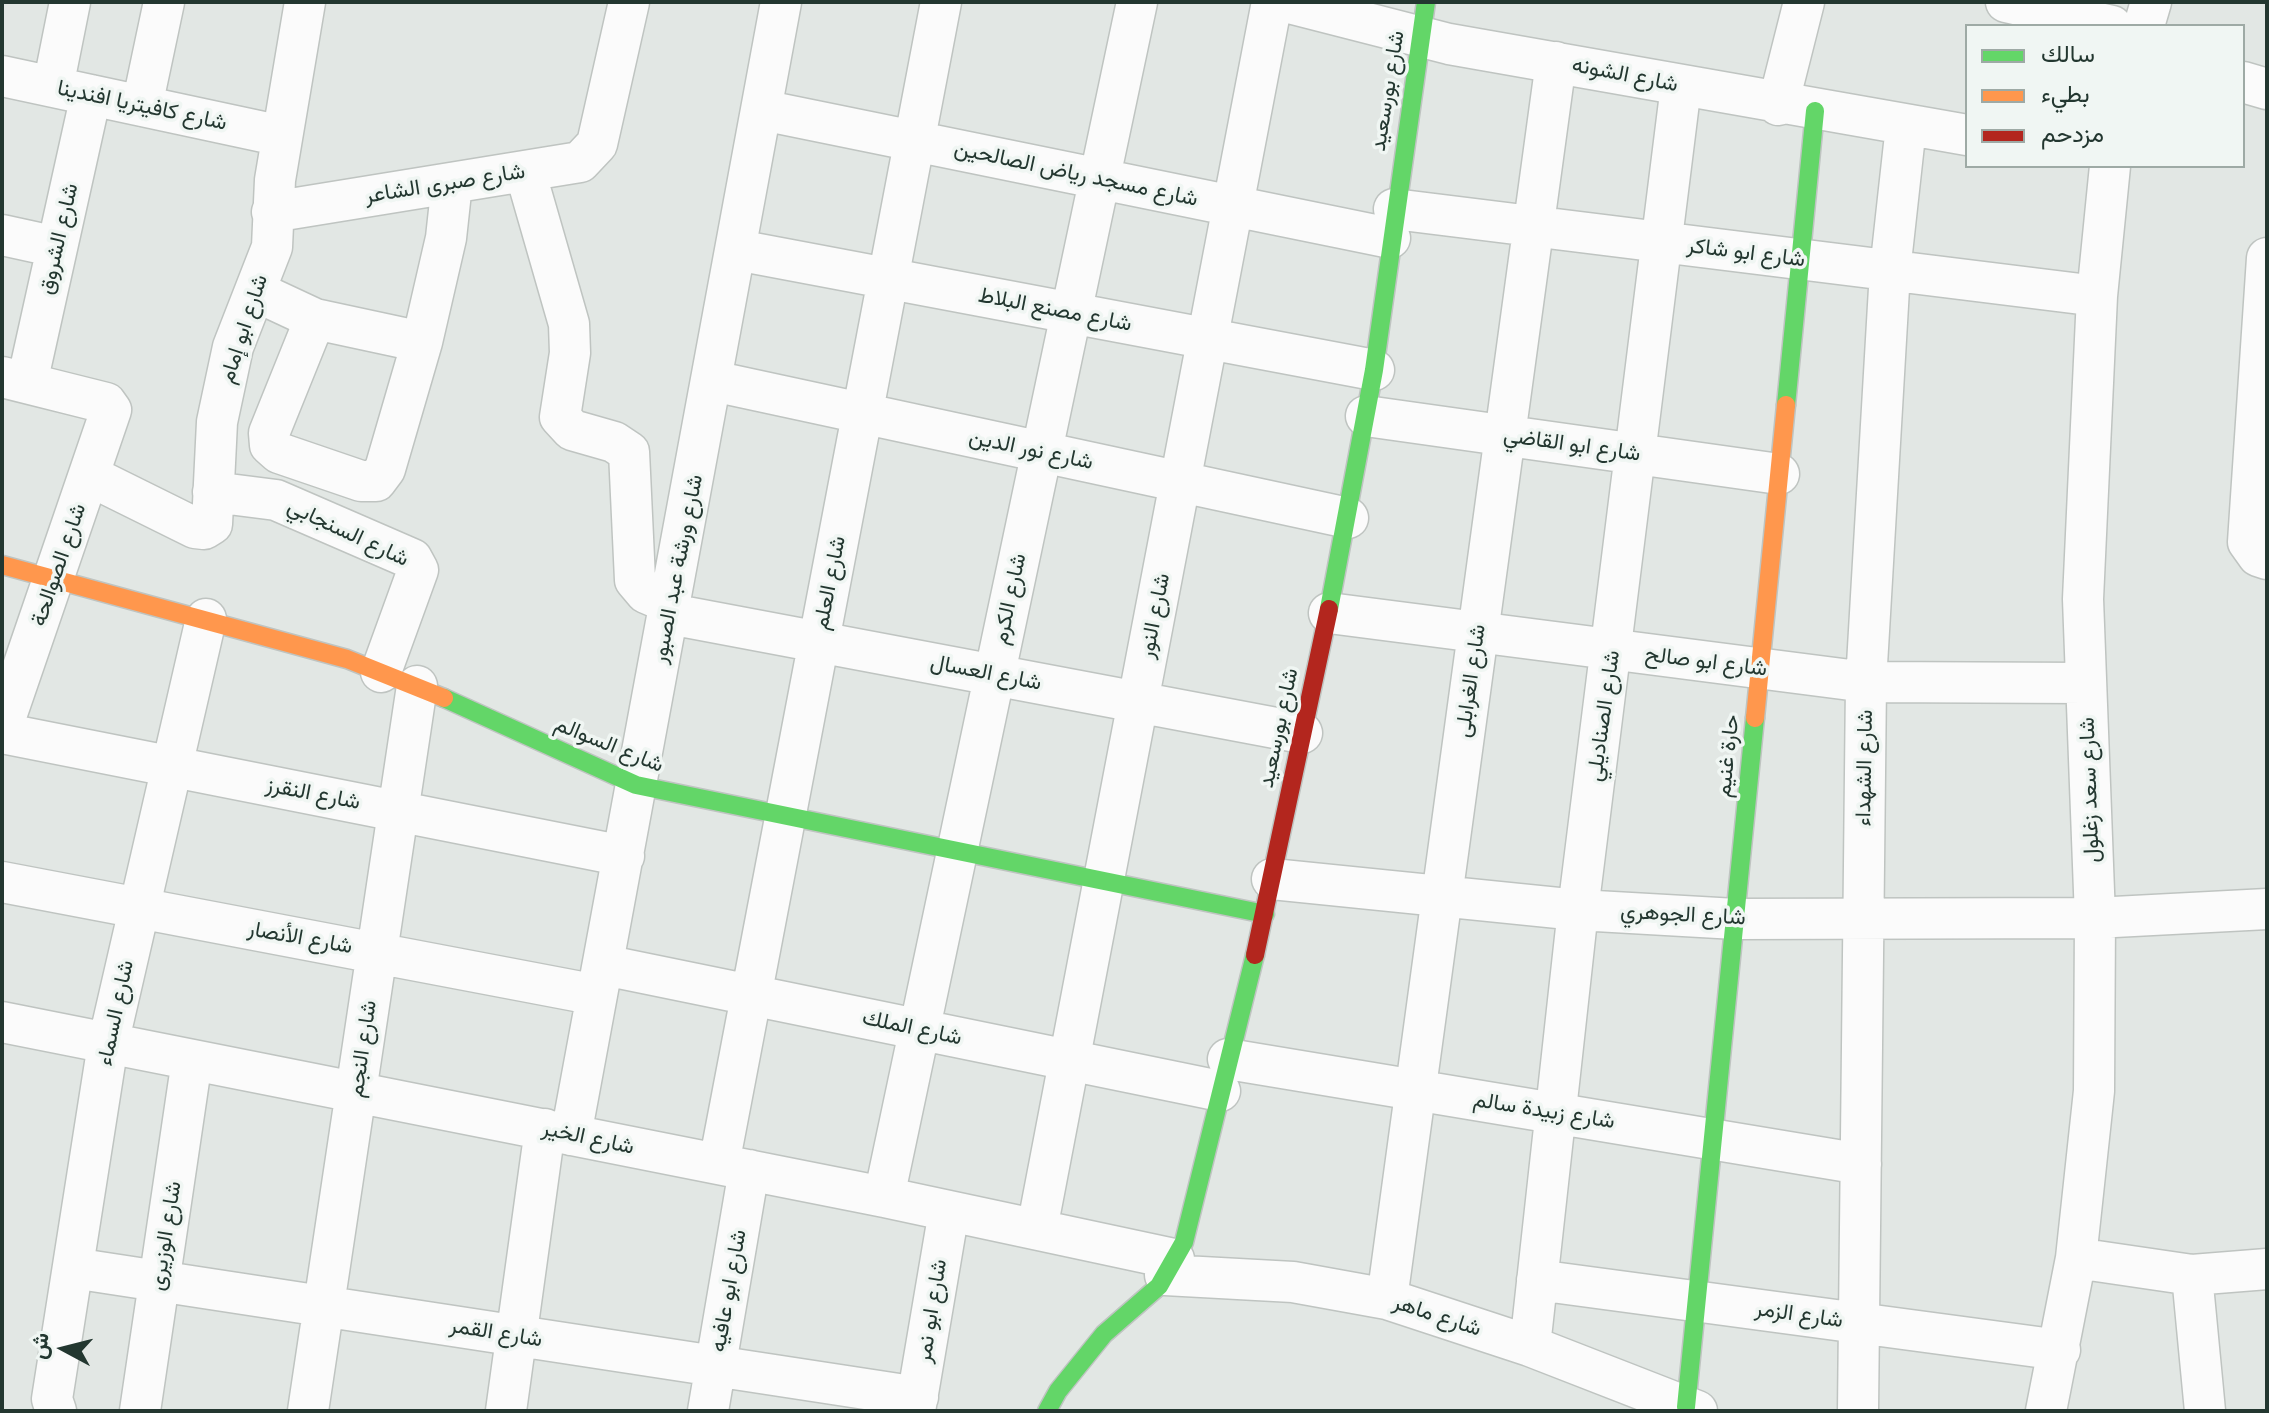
<!DOCTYPE html>
<meta charset="utf-8">
<style>
body{margin:0}
#map{position:relative;width:2269px;height:1413px;overflow:hidden;background:#e2e7e4;font-family:"Fira Sans",Vazirmatn,sans-serif}
canvas{display:block}
.frame{position:absolute;inset:0;border:4px solid #233730;pointer-events:none}
.legend{position:absolute;left:1965px;top:24px;width:280px;height:144px;box-sizing:border-box;background:#f0f6f3;border:2px solid #9eaaa5;margin:0;padding:10px 14px;list-style:none;font-size:24px;color:#233730}
.legend li{display:flex;align-items:center;gap:16px;height:40px}
.legend b{width:40px;border:2px solid #9eaaa5}
.north{position:absolute;left:24px;top:1309px;width:80px;height:80px;-webkit-text-stroke:6px #f0f6f3;paint-order:stroke;rotate:277deg;font-size:22px;font-weight:700;line-height:32px;text-align:center;color:#233730}
.north::after{content:'';display:block;margin:auto;width:28px;height:36px;background:#233730;clip-path:polygon(50% 0,100% 100%,50% 72%,0 100%)}
</style>
<div id="map">
<canvas width="2269" height="1413"></canvas>
<div class="frame"></div>
<ul class="legend">
<li><b style="height:10px;background:#63d668"></b>سالك</li>
<li><b style="height:10px;background:#ff974d"></b>بطيء</li>
<li><b style="height:10px;background:#b3261e"></b>مزدحم</li>
</ul>
<div class="north">ش</div>
</div>
<script>
const context = document.querySelector('canvas').getContext('2d');
context.lineJoin = 'round';
function shape(rows) {
  const path = new Path2D();
  for (const r of rows) {
    path.moveTo(r[0], r[1]);
    for (let i = 2; i < r.length; i += 2) path.lineTo(r[i], r[i + 1]);
  }
  return path;
}
function strokePath(path, color, width, dash) {
  context.strokeStyle = color;
  context.lineWidth = width;
  context.lineCap = dash ? 'butt' : 'round';
  context.setLineDash(dash || []);
  context.stroke(path);
}
function write(font, color, halo, rows, align = 'center') {
  context.font = font + ' "Fira Sans",Vazirmatn,sans-serif';
  context.lineWidth = 7;
  context.setLineDash([]);
  context.textBaseline = 'middle';
  context.strokeStyle = halo;
  context.fillStyle = color;
  for (const [text, x, y, turn = 0] of rows) {
    context.save();
    context.translate(x, y);
    context.rotate((+turn || 0) * Math.PI / 180);
    context.textAlign = isNaN(turn) ? turn : align;
    if (halo) context.strokeText(text, 0, 0);
    context.fillText(text, 0, 0);
    context.restore();
  }
}
const street = shape([
 [1285,2,1449,44,1967,135],
 [2006,2,2112,26],
 [2144,26,2151,2],
 [2,76,282,136],
 [2243,82,2267,89],
 [53,87,70,2],
 [1778,105,1804,2],
 [142,106,164,2],
 [762,110,1390,238],
 [525,171,569,324,570,353,560,417,572,430,614,442,629,452,635,580,646,593,672,604],
 [1394,209,2097,296],
 [272,212,580,162,597,144,629,2],
 [2,235,57,247],
 [737,250,1374,370],
 [2267,258,2248,542,2258,556,2267,559],
 [255,291,315,319,422,342],
 [315,319,269,433,270,445,279,453,361,481,376,481,385,469,422,342,446,238,452,183],
 [2,377,106,403,111,410,2,728],
 [713,381,1348,518],
 [27,383,91,95],
 [1366,416,1779,474],
 [90,476,195,528,204,529,212,524,217,422,233,347,272,247,275,180,305,2],
 [213,492,276,500,412,559,418,570,381,672],
 [1329,613,1866,682,2085,683],
 [670,614,1302,733],
 [2,733,624,856],
 [1272,879,1578,910,1736,919,2095,918,2267,909],
 [2,882,597,995],
 [604,965,1220,1091],
 [2,1022,884,1197,1174,1259],
 [1228,1059,1861,1164],
 [571,1135,781,2],
 [719,1164,941,2],
 [884,1197,1137,2],
 [1037,1229,1272,2],
 [2076,1258,2192,1275,2267,1269],
 [73,1268,918,1397],
 [1165,1275,1293,1282,1387,1299,1530,1346,1697,1411],
 [2192,1275,2205,1411],
 [1537,1280,2060,1350],
 [1387,1299,1556,62],
 [1530,1346,1578,910,1681,86],
 [56,1411,52,1399,108,1044,206,619],
 [140,1411,192,1060],
 [308,1411,417,686],
 [506,1411,545,1129],
 [708,1411,749,1170],
 [915,1411,949,1211],
 [1858,1411,1866,682,1890,271,1906,126],
 [2046,1411,2076,1258,2094,1091,2095,918,2083,599,2097,296,2110,166]
]);
const fast = shape([
 [1786,405,1815,111],
 [1329,609,1374,370,1426,2],
 [444,698,636,785,1265,914],
 [1686,1407,1755,718],
 [1047,1411,1058,1391,1104,1334,1159,1286,1184,1242,1255,955]
]);
const slow = shape([
 [2,565,347,659,444,698],
 [1755,718,1786,405]
]);
const jam = shape([
 [1255,955,1329,609]
]);
strokePath(street, '#bfc4c1', 43);
strokePath(fast, '#bfc4c1', 21);
strokePath(slow, '#bfc4c1', 21);
strokePath(jam, '#bfc4c1', 21);
strokePath(street, '#fbfbfb', 40);
strokePath(fast, '#63d668', 18);
strokePath(slow, '#ff974d', 18);
strokePath(jam, '#b3261e', 18);
write('22px', '#233730', '#f0f6f3', [
 ["شارع الشونه",1625,75,11],
 ["شارع بورسعيد",1388,91,-81],
 ["شارع كافيتريا افندينا",142,106,12],
 ["شارع مسجد رياض الصالحين",1076,174,12],
 ["شارع صبرى الشاعر",445,184,-9],
 ["شارع الشروق",59,239,-77],
 ["شارع ابو شاكر",1746,253,7],
 ["شارع مصنع البلاط",1055,310,11],
 ["شارع ابو إمام",244,329,-72],
 ["شارع ابو القاضي",1572,445,8],
 ["شارع نور الدين",1031,450,12],
 ["شارع السنجابي",348,533,25],
 ["شارع الصوالحة",59,565,-71],
 ["شارع ورشة عبد الصبور",678,569,-79],
 ["شارع العلم",830,583,-79],
 ["شارع الكرم",1010,599,-78],
 ["شارع النور",1155,616,-79],
 ["شارع ابو صالح",1706,662,7],
 ["شارع العسال",986,673,11],
 ["شارع الغرابلى",1471,681,-82],
 ["شارع الصناديلي",1604,716,-82],
 ["شارع بورسعيد",1279,728,-78],
 ["شارع السوالم",609,745,22],
 ["حارة غنيم",1728,756,-84],
 ["شارع الشهداء",1865,768,-89],
 ["شارع سعد زغلول",2090,790,-92],
 ["شارع النقرز",313,794,11],
 ["شارع الجوهري",1683,915,3],
 ["شارع الأنصار",300,938,10],
 ["شارع السماء",116,1013,-78],
 ["شارع الملك",912,1028,12],
 ["شارع النجم",363,1049,-82],
 ["شارع زبيدة سالم",1544,1111,9],
 ["شارع الخير",588,1138,12],
 ["شارع الوزيرى",166,1236,-81],
 ["شارع ابو عافيه",729,1291,-80],
 ["شارع ابو نمر",932,1311,-81],
 ["شارع الزمر",1799,1315,8],
 ["شارع ماهر",1437,1316,18],
 ["شارع القمر",496,1333,9]
]);
</script>
